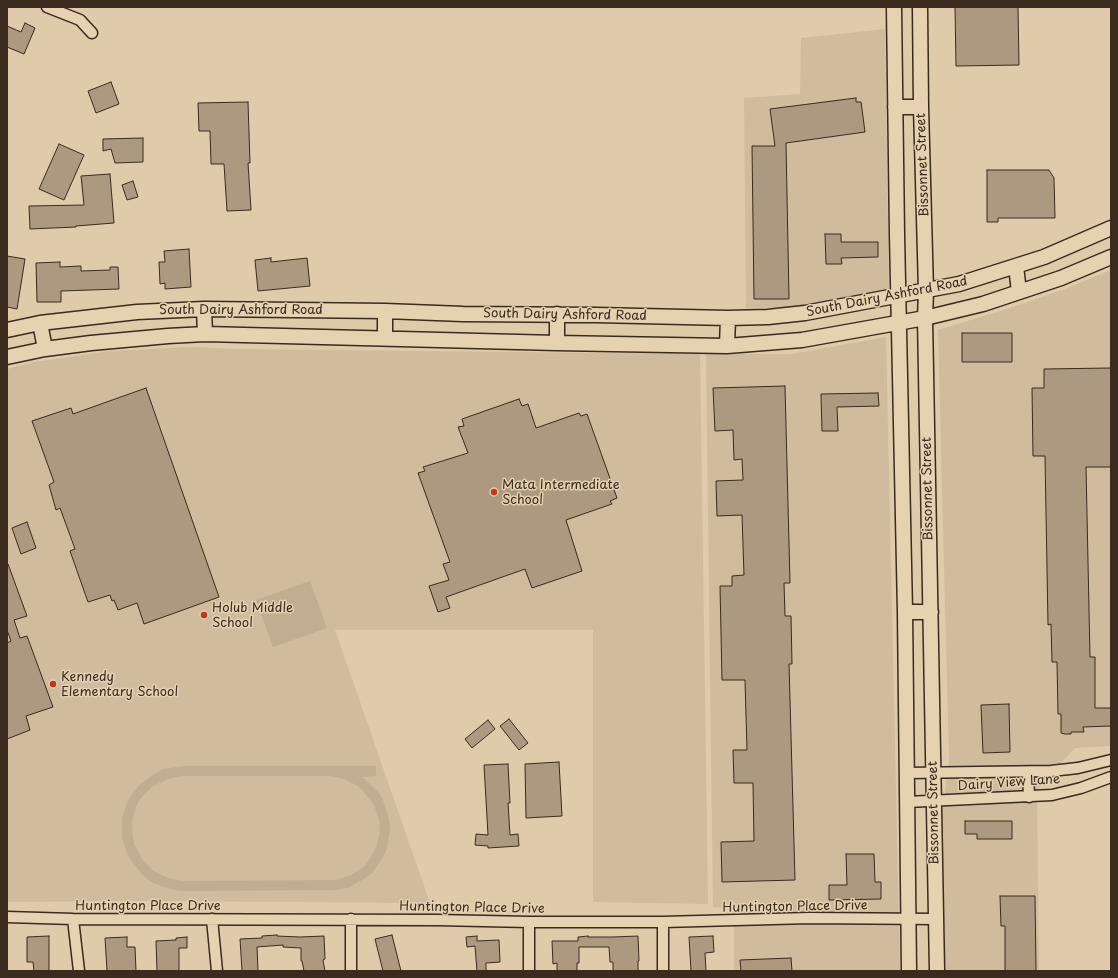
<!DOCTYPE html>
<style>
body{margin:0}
#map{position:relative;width:1118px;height:978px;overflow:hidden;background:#dfcaaa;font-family:"Playpen Sans",sans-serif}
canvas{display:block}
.frame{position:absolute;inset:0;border:8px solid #3b2a1e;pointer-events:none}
</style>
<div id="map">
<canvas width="1118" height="978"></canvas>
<div class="frame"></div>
</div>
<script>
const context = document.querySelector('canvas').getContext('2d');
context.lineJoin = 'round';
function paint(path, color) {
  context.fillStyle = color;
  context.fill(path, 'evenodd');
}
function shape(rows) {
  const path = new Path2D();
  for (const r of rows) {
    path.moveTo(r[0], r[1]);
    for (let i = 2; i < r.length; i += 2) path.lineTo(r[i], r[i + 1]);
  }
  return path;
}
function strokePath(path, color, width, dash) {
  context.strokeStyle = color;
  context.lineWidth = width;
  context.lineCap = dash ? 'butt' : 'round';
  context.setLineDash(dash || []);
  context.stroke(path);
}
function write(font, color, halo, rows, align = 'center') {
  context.font = font + ' "Playpen Sans",sans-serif';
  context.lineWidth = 3;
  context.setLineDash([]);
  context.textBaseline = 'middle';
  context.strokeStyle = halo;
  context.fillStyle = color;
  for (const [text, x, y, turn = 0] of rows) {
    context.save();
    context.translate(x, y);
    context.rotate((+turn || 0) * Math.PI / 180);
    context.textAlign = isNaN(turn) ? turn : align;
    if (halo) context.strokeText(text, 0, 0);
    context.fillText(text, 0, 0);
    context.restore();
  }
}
paint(shape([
 [885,29,889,292,798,307,746,308,744,98,800,94,801,38],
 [1111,270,1111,746,1075,748,1037,789,1039,971,945,971,942,818,949,759,938,330,1013,307,1065,289],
 [886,337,900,971,734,971,734,908,713,907,706,354,792,354],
 [194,347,236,349,700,354,708,904,593,902,593,630,335,630,430,903,143,901,7,902,7,369,34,362,110,351]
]), '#d0bb9d');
paint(shape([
 [310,581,327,628,273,647,256,600],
 [184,766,376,766,376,776,362,777,371,785,378,792,383,800,386,809,389,819,390,829,387,848,383,857,372,873,364,879,347,888,337,890,184,891,174,890,155,884,147,879,140,872,128,856,122,838,122,818,128,800,140,784,156,773,164,769],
 [184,776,328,776,344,779,358,786,364,792,374,805,379,820,380,829,377,845,374,852,365,866,351,875,336,880,184,881,168,878,153,871,142,859,134,844,132,828,132,820,137,804,141,798,153,786,168,779]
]), '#c1ad90');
const building = shape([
 [955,7,1018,7,1019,65,956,66,955,7],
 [25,23,35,28,24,54,7,47,7,26,21,32,25,23],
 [111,82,119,104,96,113,88,91,111,82],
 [856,98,856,102,861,102,865,132,786,143,789,299,754,299,752,146,775,146,770,109,856,98],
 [248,102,250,163,248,163,251,210,227,211,224,164,211,164,210,131,199,131,198,103,248,102],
 [143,138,143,162,115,163,111,149,103,151,103,139,143,138],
 [59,144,84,155,64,200,39,189,59,144],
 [987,170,1049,170,1054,178,1055,218,998,218,998,222,987,222,987,170],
 [110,174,114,223,76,226,76,227,30,229,29,206,84,205,81,176,110,174],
 [133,181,138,197,127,200,122,185,133,181],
 [825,234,841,234,841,242,878,242,878,257,841,258,842,264,826,264,825,234],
 [189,249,191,287,165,289,165,283,160,284,159,262,165,262,164,251,189,249],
 [7,256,25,259,17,309,7,307,7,256],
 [271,258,271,262,307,258,310,286,258,291,255,260,271,258],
 [60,262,60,267,81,266,81,271,110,270,110,267,118,267,119,289,61,291,61,302,37,302,36,263,60,262],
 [962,333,1012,333,1012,362,962,362,962,333],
 [1111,368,1111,467,1086,467,1090,657,1095,657,1095,708,1111,708,1111,726,1083,727,1084,732,1071,732,1071,734,1065,734,1061,733,1061,714,1058,714,1057,662,1052,662,1051,624,1048,625,1045,456,1033,456,1032,388,1044,388,1044,369,1111,368],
 [785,386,790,583,784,583,785,616,791,616,792,664,789,664,795,880,722,882,721,842,754,841,753,783,734,783,733,750,747,750,745,680,722,680,720,586,732,586,732,576,744,575,742,515,717,516,716,481,743,480,742,459,734,460,733,430,715,431,713,388,785,386],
 [146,388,219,597,144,624,137,603,118,610,114,600,112,601,110,595,88,602,70,551,75,549,60,508,56,510,49,485,54,482,32,421,71,408,73,414,146,388],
 [878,393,879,406,837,407,838,431,822,431,821,394,878,393],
 [519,399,522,406,528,404,536,428,579,413,581,416,587,414,617,498,610,501,612,504,566,520,582,571,532,588,525,569,446,597,450,608,438,612,429,586,449,580,443,564,450,562,418,473,425,471,423,467,468,453,458,427,464,426,462,419,519,399],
 [27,522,36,548,21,554,12,528,27,522],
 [7,564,8,564,27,616,14,620,20,638,27,636,53,707,26,716,30,730,7,739,7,643,11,641,7,630,7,564],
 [1009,704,1010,752,983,753,981,705,1009,704],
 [509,719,528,743,519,750,500,726,509,719],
 [488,720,495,729,472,748,465,739,488,720],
 [559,762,562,816,526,818,525,764,559,762],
 [508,764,510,803,508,803,510,835,518,834,519,846,488,848,488,846,475,845,476,834,488,835,484,765,508,764],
 [965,821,1012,821,1012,839,977,839,977,834,965,834,965,821],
 [846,854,874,854,875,882,881,882,881,899,829,900,829,885,847,885,846,854],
 [1000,896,1035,896,1036,971,1005,971,1005,926,1001,926,1000,896],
 [277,935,277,936,300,937,324,936,325,959,323,960,325,971,304,971,302,961,301,961,301,948,283,947,283,945,257,947,258,971,242,971,240,939,262,938,262,936,277,935],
 [392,935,401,971,383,971,375,939,392,935],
 [49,936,49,971,34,971,33,962,27,962,27,937,49,936],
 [477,936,477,941,499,940,500,962,486,963,486,971,477,971,475,946,467,947,466,937,477,936],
 [588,936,588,937,613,937,638,936,639,961,638,961,638,971,613,971,613,962,610,962,609,947,579,947,579,963,577,963,577,971,557,971,557,963,553,964,552,941,578,941,578,937,588,936],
 [713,936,714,952,705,953,706,971,691,971,689,937,713,936],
 [127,937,127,947,135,947,136,971,107,971,105,938,127,937],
 [187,937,187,948,179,948,179,971,157,971,156,941,176,940,176,938,187,937],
 [791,958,792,971,741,971,740,960,791,958]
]);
paint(building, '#ac997f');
strokePath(building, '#3b2a1e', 1);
const minor = shape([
 [47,7,80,20,92,33],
 [1028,772,1029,797],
 [907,773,1051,771,1078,768,1111,760],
 [907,802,1052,795,1081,788,1111,777],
 [7,917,73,919,437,920,529,922,663,922,809,918,936,919],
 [73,919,79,971],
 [212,919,217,971],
 [351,919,351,971],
 [529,922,529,971],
 [663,922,663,971]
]);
const secondary = shape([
 [894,7,897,235,905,612,909,971],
 [920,7,921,107,926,291,925,318,937,971],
 [895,107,921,107],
 [1016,266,1019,292],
 [204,309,205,334],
 [557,314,557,343],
 [40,323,45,349],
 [7,330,40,323,137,312,204,309,385,311,463,314,596,315,728,318,768,317,805,313,959,284,1044,257,1111,228],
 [385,338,385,311],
 [727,346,728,318],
 [7,357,45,349,91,343,168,336,205,334,557,343,727,346,802,340,925,318,983,304,1061,278,1111,257],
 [905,612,931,612]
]);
strokePath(minor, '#3b2a1e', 13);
strokePath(secondary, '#3b2a1e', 17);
strokePath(minor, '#e6d1b0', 10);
strokePath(secondary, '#e6d1b0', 14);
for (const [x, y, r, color] of [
 [494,492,4,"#c8321e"],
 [204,615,4,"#c8321e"],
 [53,684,4,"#c8321e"]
]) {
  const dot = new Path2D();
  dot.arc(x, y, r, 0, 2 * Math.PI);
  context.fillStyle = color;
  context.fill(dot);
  strokePath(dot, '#e6d1b0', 1.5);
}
write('13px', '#3b2a1e', '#e6d1b0', [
 ["Bissonnet Street",923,165,-92],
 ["South Dairy Ashford Road",887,297,-11],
 ["South Dairy Ashford Road",241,310],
 ["South Dairy Ashford Road",565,315,1],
 ["Bissonnet Street",928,489,-91],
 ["Dairy View Lane",1009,783,-4],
 ["Bissonnet Street",934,813,-91],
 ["Huntington Place Drive",148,906],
 ["Huntington Place Drive",795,907,-1],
 ["Huntington Place Drive",472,908,1]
]);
write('13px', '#3b2a1e', '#e6d1b0', [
 ["Mata Intermediate",502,485],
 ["School",502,500],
 ["Holub Middle",212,608],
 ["School",212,623],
 ["Kennedy",61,677],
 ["Elementary School",61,692]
], 'left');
</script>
